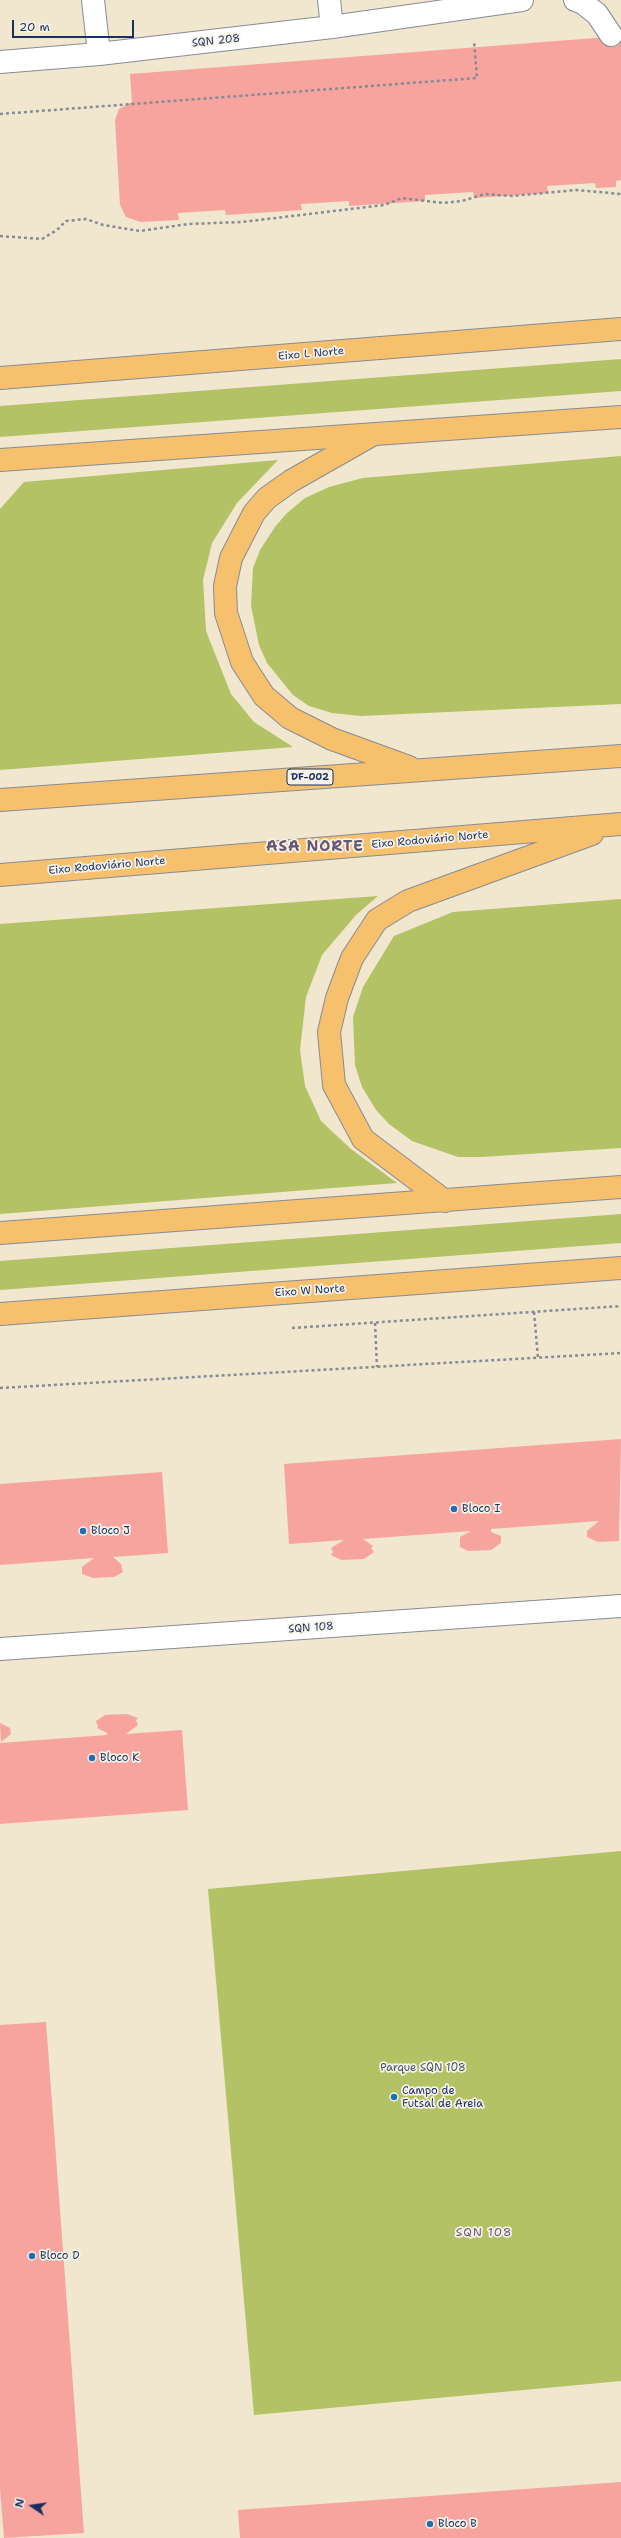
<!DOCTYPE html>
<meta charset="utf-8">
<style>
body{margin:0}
#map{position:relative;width:621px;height:2538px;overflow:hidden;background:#f0e7ce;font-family:"Shantell Sans",sans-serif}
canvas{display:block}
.north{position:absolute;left:12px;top:2486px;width:40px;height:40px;-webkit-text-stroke:3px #f7f3e8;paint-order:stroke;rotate:283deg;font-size:11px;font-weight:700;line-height:16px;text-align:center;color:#1b2f5e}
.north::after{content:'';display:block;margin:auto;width:14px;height:18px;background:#1b2f5e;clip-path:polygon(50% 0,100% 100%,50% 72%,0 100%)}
.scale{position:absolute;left:12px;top:20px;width:122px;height:18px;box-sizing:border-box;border:2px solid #1b2f5e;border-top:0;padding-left:5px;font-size:12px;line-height:14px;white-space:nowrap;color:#1b2f5e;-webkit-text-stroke:3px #f7f3e8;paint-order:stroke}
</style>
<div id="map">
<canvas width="621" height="2538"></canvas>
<div class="north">N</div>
<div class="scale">20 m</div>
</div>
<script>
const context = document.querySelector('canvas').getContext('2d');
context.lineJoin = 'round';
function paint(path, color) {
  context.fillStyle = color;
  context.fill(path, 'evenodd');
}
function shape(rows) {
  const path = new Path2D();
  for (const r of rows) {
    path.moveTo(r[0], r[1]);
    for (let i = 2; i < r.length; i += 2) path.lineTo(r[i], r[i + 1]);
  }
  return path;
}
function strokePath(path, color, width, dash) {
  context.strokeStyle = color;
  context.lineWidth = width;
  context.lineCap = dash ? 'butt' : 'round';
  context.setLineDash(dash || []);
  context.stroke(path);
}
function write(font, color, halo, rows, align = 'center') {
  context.font = font + ' "Shantell Sans",sans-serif';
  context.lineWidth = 3.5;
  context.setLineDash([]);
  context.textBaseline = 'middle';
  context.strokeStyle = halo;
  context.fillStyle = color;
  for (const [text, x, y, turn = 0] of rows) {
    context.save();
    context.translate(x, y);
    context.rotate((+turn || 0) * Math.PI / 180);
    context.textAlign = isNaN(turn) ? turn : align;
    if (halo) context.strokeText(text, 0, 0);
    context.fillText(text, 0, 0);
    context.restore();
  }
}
paint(shape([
 [621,359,621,391,0,437,0,406],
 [621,456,621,704,361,716,332,713,309,706,293,695,267,663,259,645,251,606,253,568,260,550,275,527,286,514,305,498,329,487,363,478],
 [278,460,237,503,212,543,203,580,206,631,231,694,254,722,293,747,0,770,0,509,24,482],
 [378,896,356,915,322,955,306,997,300,1050,305,1086,321,1121,351,1149,397,1183,0,1214,0,924],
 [621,899,621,1148,481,1157,458,1157,412,1141,389,1124,376,1110,362,1087,355,1065,353,1017,363,987,394,936,453,912],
 [621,1214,621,1243,0,1290,0,1261],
 [621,1851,621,2381,254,2415,208,1889]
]), '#b2c265');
paint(shape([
 [621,36,621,180,616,181,616,187,596,188,595,183,547,186,548,193,474,198,473,192,425,195,425,201,349,206,349,201,301,204,302,210,226,215,225,210,178,213,179,220,141,222,126,217,120,205,115,120,119,109,132,102,130,74],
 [621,1439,619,1541,598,1542,587,1537,587,1531,599,1521,491,1529,491,1532,501,1536,501,1543,491,1550,468,1551,460,1547,460,1537,471,1531,363,1539,373,1546,371,1548,374,1552,364,1559,341,1560,331,1555,333,1552,331,1548,344,1540,289,1544,284,1464],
 [162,1472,168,1553,113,1557,123,1566,121,1565,123,1572,114,1577,93,1578,82,1574,82,1567,94,1558,0,1565,0,1484],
 [127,1714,138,1718,136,1720,138,1725,126,1734,182,1730,188,1810,0,1824,0,1743,107,1735,107,1733,97,1728,98,1727,96,1721,105,1715],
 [0,1723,10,1728,11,1734,1,1742],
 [46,2022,84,2533,4,2538,0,2488,0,2025],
 [621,2482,621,2538,240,2538,238,2510]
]), '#f7a49f');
const minor = shape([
 [93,0,99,54],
 [329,0,332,27],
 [575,0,583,3,597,14,611,35],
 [0,62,99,54,332,27,522,0],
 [0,1649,621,1606]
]);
const primary = shape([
 [0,378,621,329],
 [0,460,621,417],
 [0,1233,621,1187],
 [0,1314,621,1268]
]);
const trunk = shape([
 [372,435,291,481,267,498,254,513,231,558,225,586,226,613,242,662,264,696,290,718,332,739,409,767],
 [0,800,621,756],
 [0,875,621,824],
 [445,1201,363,1139,334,1085,329,1032,337,998,352,958,377,920,408,901,592,834]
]);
strokePath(minor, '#868b96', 24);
strokePath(primary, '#868b96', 24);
strokePath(trunk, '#868b96', 24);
strokePath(shape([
 [0,114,477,78,474,41],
 [0,236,42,239,57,230,66,221,86,219,103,225,140,231,188,224,242,222,384,205,402,198,443,203,462,201,485,194,512,196,576,190,621,194],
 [534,1312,538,1358],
 [375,1323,377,1367],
 [292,1328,621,1306],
 [0,1388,621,1353]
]), '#868b96', 2.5, [3, 3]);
strokePath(minor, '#fff', 22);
strokePath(primary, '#f7c06c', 22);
strokePath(trunk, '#f7c06c', 22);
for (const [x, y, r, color] of [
 [454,1509,4,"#1f6fb2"],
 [83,1531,4,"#1f6fb2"],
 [92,1758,4,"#1f6fb2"],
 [394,2097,4,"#1f6fb2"],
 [32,2256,4,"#1f6fb2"],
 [430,2524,4,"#1f6fb2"]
]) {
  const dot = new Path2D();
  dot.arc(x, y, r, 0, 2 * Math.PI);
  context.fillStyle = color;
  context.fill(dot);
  strokePath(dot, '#f7f3e8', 1.5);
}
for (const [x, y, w] of [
 [310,777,46]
]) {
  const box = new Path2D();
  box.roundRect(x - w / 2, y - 8, w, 16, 3);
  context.fillStyle = '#f7f3e8';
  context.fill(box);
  strokePath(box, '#1b2f5e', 1);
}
write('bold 10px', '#1b2f5e', null, [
 ["DF-002",310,777]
]);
write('11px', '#1b2f5e', '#f7f3e8', [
 ["SQN 208",216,41,-6],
 ["Eixo L Norte",311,354,-5],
 ["Eixo Rodoviário Norte",430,840,-5],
 ["Eixo Rodoviário Norte",107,866,-5],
 ["Eixo W Norte",310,1291,-4],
 ["SQN 108",311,1628,-4]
]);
write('11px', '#1b2f5e', '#f7f3e8', [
 ["Bloco I",462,1509],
 ["Bloco J",91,1531],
 ["Bloco K",100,1758],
 ["Campo de",402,2091],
 ["Futsal de Areia",402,2104],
 ["Bloco D",40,2256],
 ["Bloco B",438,2524]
], 'left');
write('11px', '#415460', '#f7f3e8', [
 ["Parque SQN 108",423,2068]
]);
context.letterSpacing = '1px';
write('12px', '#685875', '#f7f3e8', [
 ["SQN 108",484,2233]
]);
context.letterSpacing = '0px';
context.letterSpacing = '1px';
write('bold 15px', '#685875', '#f7f3e8', [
 ["ASA NORTE",315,847]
]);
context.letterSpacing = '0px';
</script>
